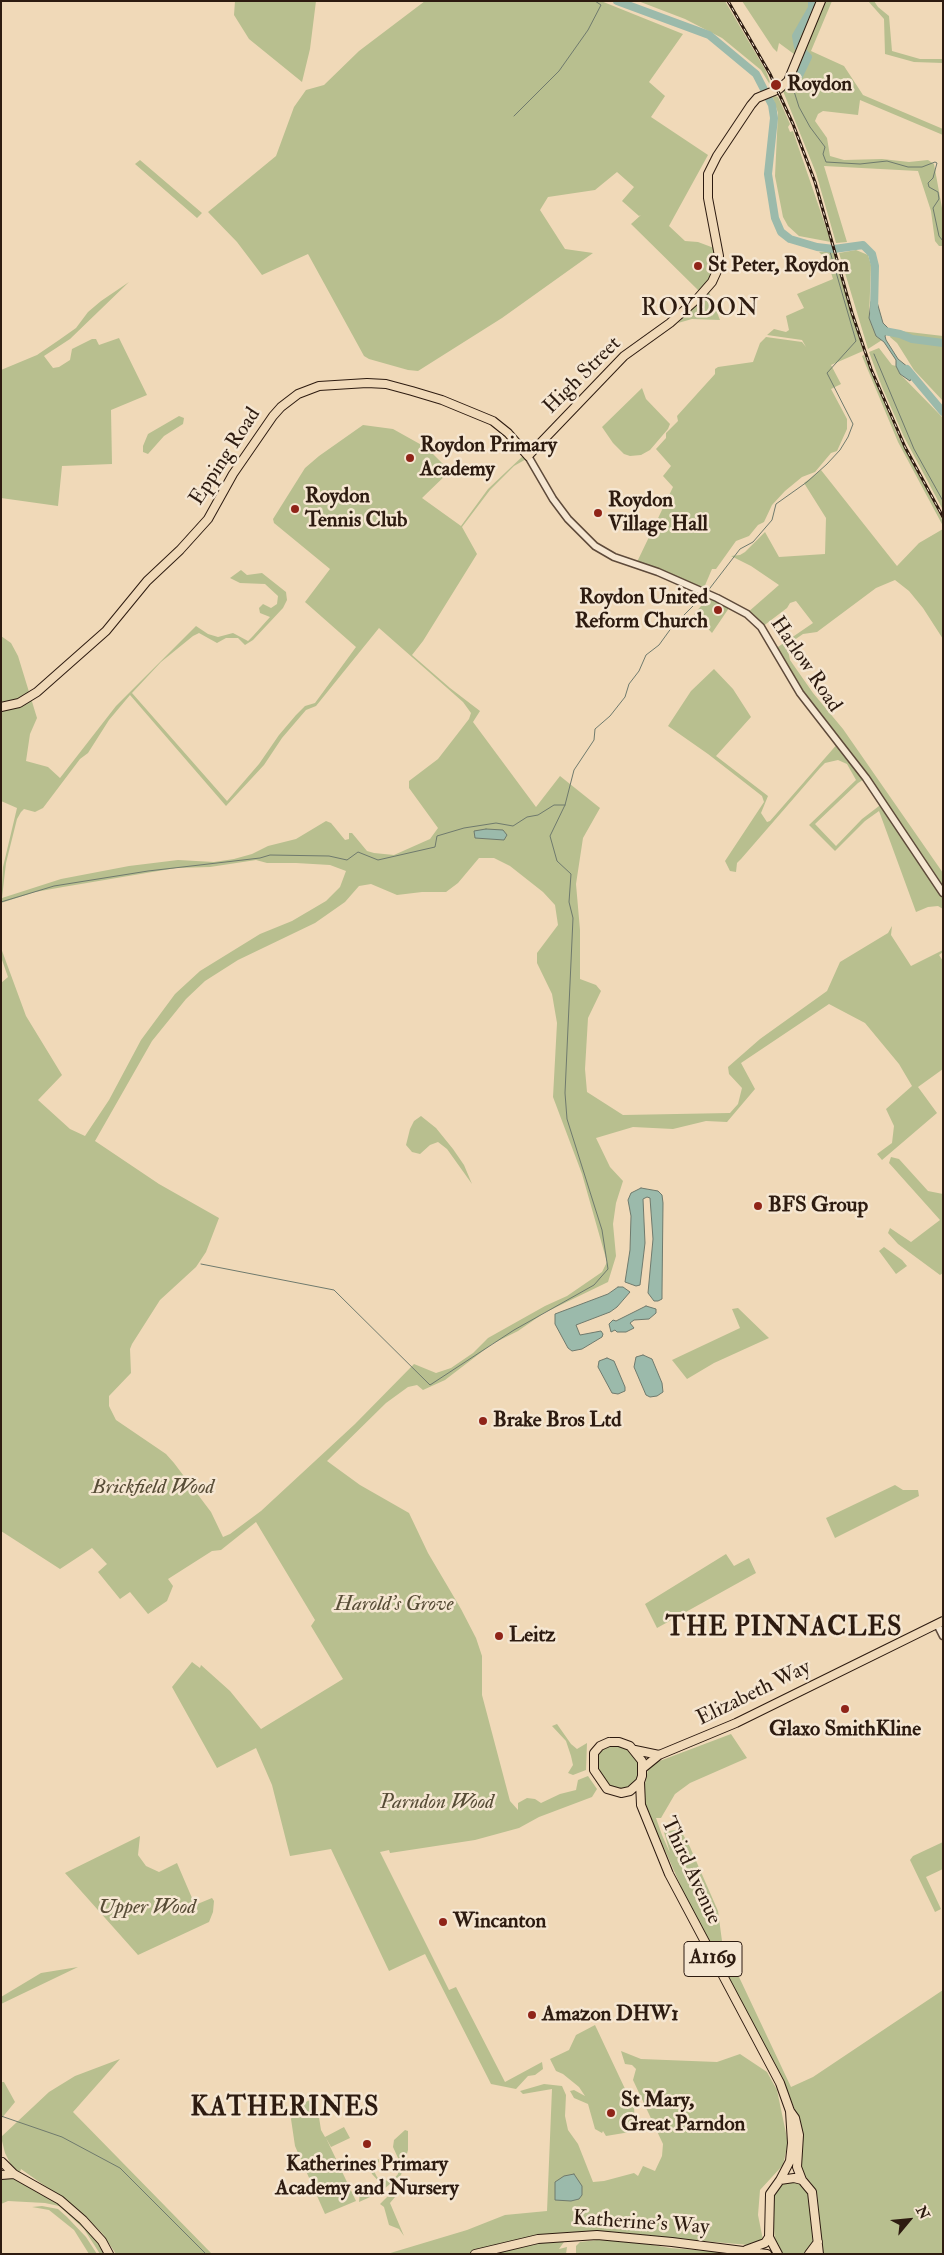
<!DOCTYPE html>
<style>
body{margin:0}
#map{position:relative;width:944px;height:2255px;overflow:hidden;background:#f0d9b8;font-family:"IM FELL Double Pica",serif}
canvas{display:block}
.frame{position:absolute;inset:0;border:2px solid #2d1b10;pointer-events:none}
.north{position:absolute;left:884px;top:2195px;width:50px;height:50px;-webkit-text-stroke:4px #f5e6d1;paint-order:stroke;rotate:62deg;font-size:14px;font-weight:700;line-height:20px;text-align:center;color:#2d1b10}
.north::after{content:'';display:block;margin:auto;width:18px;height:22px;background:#2d1b10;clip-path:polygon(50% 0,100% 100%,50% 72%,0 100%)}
</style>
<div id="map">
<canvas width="944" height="2255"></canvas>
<div class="frame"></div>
<div class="north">N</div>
</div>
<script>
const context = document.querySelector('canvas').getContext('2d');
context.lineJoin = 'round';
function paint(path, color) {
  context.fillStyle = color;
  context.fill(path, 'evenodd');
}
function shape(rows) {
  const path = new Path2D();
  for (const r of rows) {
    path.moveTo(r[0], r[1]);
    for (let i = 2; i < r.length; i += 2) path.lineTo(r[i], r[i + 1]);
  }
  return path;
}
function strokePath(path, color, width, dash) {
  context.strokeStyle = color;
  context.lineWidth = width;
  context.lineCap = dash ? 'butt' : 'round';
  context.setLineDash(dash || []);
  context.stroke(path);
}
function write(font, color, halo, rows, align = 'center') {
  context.font = font + ' "IM FELL Double Pica",serif';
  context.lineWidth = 5;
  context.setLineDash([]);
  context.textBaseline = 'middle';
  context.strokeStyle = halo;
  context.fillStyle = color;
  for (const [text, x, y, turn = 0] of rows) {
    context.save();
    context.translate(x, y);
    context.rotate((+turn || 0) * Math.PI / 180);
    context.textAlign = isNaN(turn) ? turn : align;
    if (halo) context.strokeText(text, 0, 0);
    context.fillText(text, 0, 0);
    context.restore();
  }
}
paint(shape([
 [235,1,316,1,310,49,302,82,249,39,234,15],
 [425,1,601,1,683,34,649,82,665,96,651,117,708,155,669,226,685,241,698,242,714,248,716,257,714,272,707,283,699,291,631,224,641,215,639,216,622,201,634,187,617,172,595,190,548,197,540,210,565,249,593,253,502,318,418,371,408,370,369,359,364,356,308,254,262,275,237,242,208,212,276,156,294,107,306,90,324,85,359,51],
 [638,1,725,1,766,71,772,88,761,70,722,38,685,19],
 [742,1,818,1,798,57,779,43,777,52,773,48],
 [825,1,832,1,811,51,844,66,863,95,943,129,943,135,860,100,858,115,823,111,818,114,815,121,827,138,830,156,844,160,882,159,909,162,928,160,934,164,942,208,943,246,939,246,935,241,931,211,918,171,824,166,847,242,836,243,816,173,783,91,789,86,795,77],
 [868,1,874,1,878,7,889,16,892,51,920,59,943,59,943,63,914,62,885,54,884,19],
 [772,95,778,97,790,124,788,127,790,132,793,131,797,143,831,242,799,236,788,226,783,217,775,176,778,113],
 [140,160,202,213,197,218,135,164],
 [856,250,868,255,871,265,869,318,876,336,882,340,868,349,839,253],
 [819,252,833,252,863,351,831,365,841,384,831,389,847,419,847,429,837,451,831,453,815,472,802,477,785,491,772,505,764,522,758,525,749,536,736,541,716,569,712,569,703,590,637,562,673,487,663,476,671,466,656,449,666,438,666,433,678,421,677,416,715,374,715,369,718,367,753,362,760,343,766,337,802,342,806,347,802,340,767,335,774,329,786,332,789,330,786,316,804,308,797,294,833,279,827,260],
 [129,282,70,339,44,356,53,368,59,367,70,360,72,349,92,339,96,339,99,345,119,338,147,395,111,410,112,464,62,466,58,506,1,498,1,370,37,355,59,340,76,328,88,312,101,301],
 [709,292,720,320,692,319,678,323],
 [892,330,943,336,943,401,914,370,897,343,890,337],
 [879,348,892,365,896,366,900,374,943,418,943,510,904,437,882,387,869,352],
 [864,355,898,436,943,521,943,526,898,442,862,356],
 [642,388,646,399,670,424,668,429,650,450,641,455,630,456,624,454,613,443,602,427],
 [179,416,184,418,183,424,164,436,148,454,143,452,143,446,148,434],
 [363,425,393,429,427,448,450,471,422,498,461,526,488,489,525,454,528,458,514,466,490,490,462,527,477,554,423,641,412,655,450,688,480,711,473,722,536,807,560,776,600,808,583,838,576,884,580,930,580,979,596,985,601,991,588,1018,585,1069,587,1092,623,1115,730,1113,738,1104,742,1088,729,1074,728,1067,760,1039,827,991,840,962,888,933,892,926,891,935,911,966,943,950,943,952,939,955,943,961,943,1069,918,1087,937,1113,882,1160,877,1154,892,1143,894,1126,886,1109,912,1086,899,1064,865,1023,829,1004,741,1063,755,1089,727,1122,706,1121,673,1129,633,1127,596,1138,610,1167,623,1181,616,1203,613,1224,616,1256,608,1282,544,1313,518,1331,492,1344,445,1380,423,1390,417,1385,408,1387,386,1403,327,1461,360,1485,409,1513,428,1553,461,1609,476,1638,482,1656,482,1695,510,1801,518,1810,518,1803,527,1798,535,1799,541,1803,560,1794,576,1790,578,1780,588,1776,597,1789,592,1797,539,1817,519,1828,475,1840,390,1853,389,1850,380,1852,449,1990,456,1987,505,2082,542,2062,543,2069,535,2075,528,2076,516,2089,491,2084,425,1954,389,1971,331,1849,290,1856,272,1785,256,1748,217,1768,172,1687,192,1662,200,1668,201,1665,230,1691,261,1729,343,1679,311,1626,315,1620,256,1522,221,1550,212,1551,168,1579,173,1586,167,1601,148,1614,130,1592,120,1599,98,1572,107,1564,92,1548,60,1569,1,1531,1,983,8,977,1,957,1,948,26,1016,62,1075,38,1100,70,1129,85,1136,109,1100,141,1040,175,994,200,971,260,934,292,921,326,901,340,887,346,871,330,865,296,863,267,863,256,860,210,867,176,868,63,887,35,892,1,903,3,867,17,808,1,801,1,636,11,643,18,656,37,718,30,734,26,761,48,767,60,778,116,706,196,626,208,634,218,637,233,633,248,641,253,636,270,617,260,613,259,608,263,604,271,608,277,604,278,596,265,584,240,583,230,578,241,570,247,575,262,573,286,592,287,600,283,608,253,640,245,645,238,638,226,638,217,643,199,633,193,636,161,662,132,693,227,801,259,764,279,735,296,715,305,706,315,703,356,647,305,602,330,569,274,523,273,519,305,468,319,456],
 [379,628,463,702,471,713,469,719,438,759,409,781,409,788,438,828,430,839,394,855,374,853,367,851,352,833,349,833,349,839,345,840,331,823,326,821,296,839,268,846,252,854,234,859,214,862,178,860,129,866,61,879,2,898,6,863,17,819,21,812,24,809,35,812,43,808,80,759,88,753,109,720,130,695,226,806,264,765,282,738,306,710,316,706],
 [479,858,494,858,510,866,543,892,555,905,558,925,537,953,537,963,552,994,557,1023,553,1097,582,1174,607,1262,602,1272,567,1296,545,1306,488,1338,473,1353,451,1368,436,1373,414,1364,355,1424,261,1511,230,1534,223,1537,211,1512,174,1463,166,1454,116,1420,109,1406,109,1396,131,1373,130,1349,132,1344,160,1300,196,1267,206,1252,219,1218,159,1184,95,1141,152,1041,186,999,205,981,238,960,315,923,345,902,359,886,371,884,397,895,422,892,446,892,458,883],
 [821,470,897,566,919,543,943,529,943,639,923,608,909,591,895,580,876,588,817,632,803,634,787,645,790,660,813,693,843,729,943,873,943,909,938,906,928,907,916,912,879,811,865,821,835,851,809,825,856,780,847,764,838,760,825,763,820,768,741,859,737,863,736,872,730,871,725,861,764,802,762,796,708,754,668,726,691,691,714,669,733,689,751,717,716,756,768,796,761,813,767,822,770,821,839,742,800,693,775,649,813,623,796,601,790,603,787,608,762,627,747,613,779,585,751,566,731,556,740,555,745,552,765,532,779,557,825,554,826,518,804,483],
 [866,778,883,803,862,819,836,846,815,824,858,783],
 [709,597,729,608,712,633,694,614],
 [421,1116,436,1128,453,1149,464,1165,472,1184,447,1149,438,1142,430,1145,420,1154,412,1152,406,1145,410,1129,414,1121],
 [891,1157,899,1159,928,1191,943,1194,943,1273,940,1275,898,1244,888,1233,890,1228,911,1242,940,1220,889,1163],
 [884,1247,902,1260,907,1266,896,1274,879,1251],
 [738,1308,769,1338,714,1363,687,1379,672,1360,740,1328,732,1309],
 [895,1485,903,1490,918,1490,919,1496,835,1538,826,1518],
 [726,1554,734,1566,749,1558,756,1573,657,1628,645,1604],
 [557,1724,571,1744,577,1749,587,1743,586,1770,573,1775,568,1773,573,1765,571,1756,566,1741,552,1726],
 [731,1734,747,1758,690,1783,675,1794,661,1818,656,1818,662,1835,670,1853,664,1832,680,1829,690,1847,718,1911,722,1941,791,2087,813,2077,943,1990,943,2254,822,2254,817,2195,811,2183,799,2169,797,2116,791,2100,686,1898,642,1798,649,1765],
 [610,1745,620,1746,636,1755,641,1768,636,1783,624,1790,612,1789,598,1775,595,1758,601,1750],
 [140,1836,138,1855,146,1866,159,1872,177,1863,195,1905,212,1898,214,1901,213,1912,209,1922,138,1955,65,1873],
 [943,1842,943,1869,926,1877,941,1909,935,1912,910,1860,913,1856],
 [78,1967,1,2004,1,1997,41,1973],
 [595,2025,634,2108,636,2131,606,2136,603,2131,602,2133,595,2129,588,2104,574,2098,570,2091,574,2090,585,2096,579,2087,563,2074,556,2071,550,2059,569,2050,576,2035],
 [621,2051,641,2059,717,2062,740,2054,767,2072,777,2090,788,2143,783,2165,760,2190,758,2215,763,2240,749,2245,599,2232,559,2233,504,2243,469,2254,387,2254,467,2230,505,2215,547,2211,552,2089,523,2094,520,2091,544,2084,562,2086,566,2095,565,2116,568,2130,578,2144,593,2182,604,2181,634,2173,638,2176,643,2166,655,2171,662,2156,663,2144,633,2080,636,2069,632,2065,625,2064],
 [120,2059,73,2112,212,2254,116,2254,102,2233,76,2208,21,2169,20,2172,13,2169,5,2153,1,2137,49,2092,75,2076],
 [1,2082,4,2082,15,2102,1,2119],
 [316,2098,321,2130,325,2137,344,2127,350,2138,331,2147,326,2138,356,2201,325,2214,295,2146,291,2119,297,2105],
 [405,2130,408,2131,408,2150,401,2175,379,2193,359,2202,360,2192,371,2192,382,2185,372,2174,368,2163,379,2159,379,2162,372,2167,377,2177,381,2180,392,2181,398,2174,398,2158,393,2147,394,2140],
 [1,2176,11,2176,59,2202,94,2234,107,2254,100,2254,84,2229,59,2206,45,2203,8,2201,1,2204],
 [798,2181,810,2195,813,2244,810,2250,804,2254,782,2254,775,2243,772,2198,783,2182],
 [389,2195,395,2197,390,2203,404,2236,399,2229,389,2225,384,2207,380,2204],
 [42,2206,58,2209,67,2217,86,2237,97,2254,89,2254,74,2230,49,2210,32,2207],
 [597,2240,635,2242,670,2248,748,2254,576,2254,576,2246,580,2242],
 [564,2242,559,2249,567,2247,566,2254,487,2254,541,2243]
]), '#b8bf8f');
const water = shape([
 [871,302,877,302,883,323,889,329,885,336,886,340,898,359,914,372,910,381,900,374,896,366,896,360,884,342,876,336,869,318,871,302],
 [486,829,503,830,507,835,504,840,475,838,474,831,486,829],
 [641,1188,658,1191,662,1195,663,1203,662,1292,662,1299,658,1301,654,1301,648,1293,653,1239,650,1198,647,1197,643,1199,645,1243,640,1285,636,1286,625,1282,630,1250,631,1216,628,1200,631,1193,641,1188],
 [618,1287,623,1287,630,1292,617,1307,610,1312,576,1325,580,1335,601,1331,603,1334,602,1337,582,1349,572,1351,568,1348,555,1324,555,1314,608,1294,618,1287],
 [646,1306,656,1309,656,1313,649,1319,634,1320,630,1323,634,1328,626,1332,617,1332,615,1330,611,1332,609,1324,613,1320,616,1321,646,1306],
 [643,1355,652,1359,662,1383,663,1392,657,1396,650,1397,646,1395,634,1367,636,1357,643,1355],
 [607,1358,614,1361,625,1387,625,1391,618,1394,612,1393,598,1367,599,1361,607,1358],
 [574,2174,582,2186,582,2195,579,2199,571,2201,555,2200,555,2182,564,2176,574,2174]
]);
paint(water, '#9bbaab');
strokePath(water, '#6f7a6d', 1);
strokePath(shape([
 [542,1,545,1],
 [793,88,799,107,810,127,825,147,823,154,826,162,860,164,887,161,908,167,922,167,935,162,937,163,933,178,928,183,929,187,938,192,939,199,933,208,939,236,943,241],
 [514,116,559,71,588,30,601,5,595,1],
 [874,354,914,449,943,501],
 [707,592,740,549,753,542,772,520,776,504,807,482,827,464,840,450,848,437,853,424,827,373,856,341,829,248],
 [1,902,54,886,148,871,260,858,270,855,329,856,347,860,358,852,378,860,435,847,437,836,464,828,496,823,513,826,527,817,538,815,554,805,565,805],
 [201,1264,334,1290,430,1385,514,1330,594,1285,608,1269,602,1230,567,1119,565,1093,573,918,569,902,571,874,557,861,550,836,565,805,574,770,594,740,595,729,610,716,625,697,629,684,639,671,646,655,659,645,672,627,704,595],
 [1,2116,62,2137,120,2168,206,2254]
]), '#6f7a6d', 1);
strokePath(shape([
 [617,1,709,35,756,74,772,105,774,118,768,174,775,218,781,232,790,239,817,247,834,249,863,245,872,254,875,266,874,311],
 [793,88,808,57,798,47,796,36,812,8,812,1],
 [879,330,900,334,912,339,943,343],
 [907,369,943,412]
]), '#9bbaab', 8);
const minor = shape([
 [528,456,553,499,568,519,595,546,614,557,658,572,717,598,747,614,761,627,800,693,866,778,943,893],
 [937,1624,943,1636]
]);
const major = shape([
 [1,707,19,703,37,692,106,631,147,581,180,550,208,519,233,474,273,416,281,407,298,394,319,386,367,383,386,384,412,391,442,400,493,421,508,433,528,456,624,356,670,323,698,298,712,282,717,271,719,256,708,198,708,174,717,156,751,105,757,98,779,89,788,81,821,1],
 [609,1742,619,1742,630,1746,642,1761,642,1776,640,1782,630,1791,621,1793,607,1789,594,1770,594,1753,600,1746,609,1742],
 [635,1750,659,1755],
 [643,1768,659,1755,736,1723,943,1621],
 [640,1782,641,1805,669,1874,780,2083,790,2111,795,2118,799,2135,797,2167,802,2180],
 [2,2162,14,2174,60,2200,83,2220,102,2241,109,2254],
 [1,2175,14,2174],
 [780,2180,790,2161,792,2143,790,2111],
 [746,2250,765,2243,769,2237],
 [475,2254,538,2239,597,2235,672,2242,767,2254],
 [778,2254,769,2237,770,2194,780,2180,794,2178,802,2180,812,2192,819,2254],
 [809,2254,818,2242]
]);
strokePath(minor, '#5e4a3a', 9);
strokePath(major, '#2d1b10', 10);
strokePath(minor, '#f5e6d1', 6);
strokePath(major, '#f0d9b8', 8);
const rail = shape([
 [728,1,770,74,793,124,815,182,852,313,871,369,905,447,943,517]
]);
strokePath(rail, '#2d1b10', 3);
strokePath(rail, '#f5e6d1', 1, [4]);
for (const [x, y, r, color] of [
 [776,85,6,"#8f2418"],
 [698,266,5,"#8f2418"],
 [410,458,5,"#8f2418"],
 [295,509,5,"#8f2418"],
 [598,513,5,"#8f2418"],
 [718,610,5,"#8f2418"],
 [758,1206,5,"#8f2418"],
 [483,1421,5,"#8f2418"],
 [499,1636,5,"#8f2418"],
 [845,1709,5,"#8f2418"],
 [443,1922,5,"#8f2418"],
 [532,2015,5,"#8f2418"],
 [611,2113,5,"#8f2418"],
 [367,2144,5,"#8f2418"]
]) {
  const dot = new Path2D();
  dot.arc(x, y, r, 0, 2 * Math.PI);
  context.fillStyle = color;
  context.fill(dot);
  strokePath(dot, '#f5e6d1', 2);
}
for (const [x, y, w] of [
 [713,1959,58]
]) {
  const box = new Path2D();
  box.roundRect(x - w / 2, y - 17.5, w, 35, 4);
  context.fillStyle = '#f5e6d1';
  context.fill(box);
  strokePath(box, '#2d1b10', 1);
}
write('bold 20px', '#2d1b10', null, [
 ["A1169",713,1959]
]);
write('bold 21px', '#2d1b10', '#f5e6d1', [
 ["Roydon",787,85],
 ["St Peter, Roydon",708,266],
 ["Roydon Primary",420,446],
 ["Academy",420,470],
 ["Roydon",305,497],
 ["Tennis Club",305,521],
 ["Roydon",608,501],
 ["Village Hall",608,525],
 ["Roydon United",708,598,"right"],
 ["Reform Church",708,622,"right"],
 ["BFS Group",768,1206],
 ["Brake Bros Ltd",493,1421],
 ["Leitz",509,1636],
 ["Glaxo SmithKline",845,1730,"center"],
 ["Wincanton",453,1922],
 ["Amazon DHW1",542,2015],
 ["St Mary,",621,2101],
 ["Great Parndon",621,2125],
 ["Katherines Primary",367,2165,"center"],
 ["Academy and Nursery",367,2189,"center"]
], 'left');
write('21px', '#2d1b10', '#f5e6d1', [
 ["High Street",583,376,-45],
 ["Epping Road",226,457,-57],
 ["Harlow Road",805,665,56],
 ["Elizabeth Way",754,1694,-26],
 ["Third Avenue",690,1871,65],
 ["Katherine's Way",641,2224,4]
]);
write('italic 21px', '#574c36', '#f5e6d1', [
 ["Brickfield Wood",153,1488],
 ["Harold's Grove",394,1605],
 ["Parndon Wood",437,1803],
 ["Upper Wood",147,1908]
]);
context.letterSpacing = '1px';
write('24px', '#2d1b10', '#f5e6d1', [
 ["ROYDON",700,310]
]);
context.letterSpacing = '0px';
context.letterSpacing = '1px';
write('bold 26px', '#2d1b10', '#f5e6d1', [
 ["THE PINNACLES",784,1629],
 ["KATHERINES",285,2109]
]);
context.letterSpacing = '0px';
</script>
